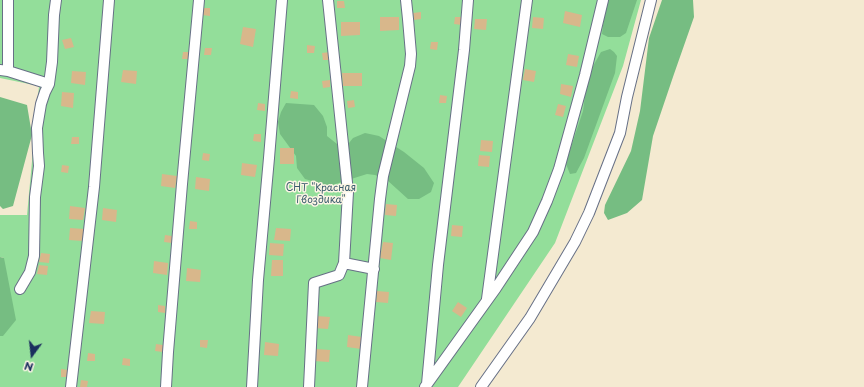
<!DOCTYPE html>
<meta charset="utf-8">
<style>
body{margin:0}
#map{position:relative;width:864px;height:387px;overflow:hidden;background:#f4ead1;font-family:"Playpen Sans",sans-serif}
canvas{display:block}
.north{position:absolute;left:12px;top:335px;width:40px;height:40px;-webkit-text-stroke:3px #fcf5e5;paint-order:stroke;rotate:195deg;font-size:11px;font-weight:700;line-height:16px;text-align:center;color:#1b2f5e}
.north::after{content:'';display:block;margin:auto;width:14px;height:18px;background:#1b2f5e;clip-path:polygon(50% 0,100% 100%,50% 72%,0 100%)}
</style>
<div id="map">
<canvas width="864" height="387"></canvas>
<div class="north">N</div>
</div>
<script>
const context = document.querySelector('canvas').getContext('2d');
context.lineJoin = 'round';
function paint(path, color) {
  context.fillStyle = color;
  context.fill(path, 'evenodd');
}
function shape(rows) {
  const path = new Path2D();
  for (const r of rows) {
    path.moveTo(r[0], r[1]);
    for (let i = 2; i < r.length; i += 2) path.lineTo(r[i], r[i + 1]);
  }
  return path;
}
function strokePath(path, color, width, dash) {
  context.strokeStyle = color;
  context.lineWidth = width;
  context.lineCap = dash ? 'butt' : 'round';
  context.setLineDash(dash || []);
  context.stroke(path);
}
function write(font, color, halo, rows, align = 'center') {
  context.font = font + ' "Playpen Sans",sans-serif';
  context.lineWidth = 3;
  context.setLineDash([]);
  context.textBaseline = 'middle';
  context.strokeStyle = halo;
  context.fillStyle = color;
  for (const [text, x, y, turn = 0] of rows) {
    context.save();
    context.translate(x, y);
    context.rotate((+turn || 0) * Math.PI / 180);
    context.textAlign = isNaN(turn) ? turn : align;
    if (halo) context.strokeText(text, 0, 0);
    context.fillText(text, 0, 0);
    context.restore();
  }
}
paint(shape([
 [0,0,641,0,623,66,555,243,458,387,0,387,0,336,3,336,4,258,0,257,0,215,27,215,39,86,0,78]
]), '#93de9a');
paint(shape([
 [609,0,637,0,626,33,620,37,608,37,602,34,605,9],
 [662,0,693,0,694,17,674,74,653,136,642,200,627,213,608,220,604,213,605,205,631,151,640,111,649,38],
 [610,49,614,52,617,56,615,73,584,158,576,173,570,174,566,164,568,156,583,111,586,88,592,68,601,52],
 [0,97,27,105,32,135,13,206,3,209,0,206],
 [286,103,314,105,323,116,327,127,327,136,337,144,349,143,353,138,365,133,379,136,404,152,424,168,434,183,431,192,419,199,408,199,387,180,375,175,367,174,329,186,305,179,297,168,296,156,280,134,278,122,281,112],
 [0,257,4,258,16,320,3,336,0,336]
]), '#76bd82');
paint(shape([
 [337,1,344,1,345,8,337,8],
 [203,8,210,8,210,16,202,15],
 [565,11,582,15,580,27,563,23],
 [421,12,421,19,414,20,413,13],
 [380,17,399,17,399,30,380,31],
 [455,17,462,17,462,25,454,24],
 [533,17,544,18,543,29,532,28],
 [475,19,487,19,486,30,474,29],
 [341,22,360,22,360,35,341,36],
 [243,27,256,29,253,47,240,44],
 [71,38,74,47,65,49,62,40],
 [431,42,438,42,437,50,430,49],
 [307,45,315,46,314,53,307,53],
 [205,48,212,48,211,55,204,55],
 [183,52,190,52,190,59,182,59],
 [330,52,330,60,323,60,322,53],
 [568,54,579,56,577,67,566,65],
 [525,69,536,71,534,82,523,80],
 [123,70,137,71,136,84,121,82],
 [72,71,86,72,85,85,71,83],
 [342,73,362,73,362,86,343,86],
 [330,80,330,87,323,88,322,81],
 [561,84,573,86,571,97,560,94],
 [291,91,298,92,298,99,290,98],
 [62,92,74,93,73,108,61,106],
 [440,95,447,96,446,103,439,103],
 [354,100,355,107,348,108,347,101],
 [258,103,265,104,265,111,257,110],
 [558,104,566,106,563,117,555,115],
 [254,134,261,134,261,142,253,141],
 [72,137,79,137,79,144,71,144],
 [481,140,493,141,492,152,480,151],
 [280,148,294,148,294,164,280,164],
 [203,153,210,154,209,161,202,160],
 [479,155,490,156,489,167,478,166],
 [242,163,257,165,255,177,241,175],
 [62,165,69,166,68,173,61,172],
 [162,174,177,176,175,188,161,186],
 [196,177,210,179,209,191,195,189],
 [386,204,397,205,396,216,385,215],
 [70,206,85,208,83,220,69,219],
 [103,208,117,210,116,222,102,220],
 [190,221,197,222,197,229,189,229],
 [452,225,463,226,462,237,451,236],
 [70,228,84,229,83,241,69,240],
 [276,228,291,229,290,241,274,240],
 [165,235,172,236,172,243,164,242],
 [383,242,393,243,391,260,380,258],
 [270,243,284,244,283,256,269,255],
 [41,253,50,254,49,263,39,262],
 [272,260,283,260,283,276,271,276],
 [154,261,168,263,167,275,153,273],
 [39,265,48,266,47,275,37,274],
 [187,268,201,270,200,282,186,281],
 [377,291,389,292,388,303,376,302],
 [458,302,467,308,461,317,452,311],
 [158,305,165,306,165,313,158,312],
 [91,311,105,312,104,324,89,323],
 [316,316,330,317,328,329,314,328],
 [348,335,362,337,361,349,347,347],
 [200,340,208,340,207,348,200,347],
 [265,342,279,344,278,356,264,355],
 [156,344,163,345,163,352,155,351],
 [316,349,330,350,329,362,314,361],
 [88,353,95,354,95,361,87,361],
 [123,358,130,359,130,366,122,365],
 [61,369,69,370,68,377,61,377],
 [81,380,88,381,87,387,80,387]
]), '#d8b78b');
const minor = shape([
 [0,70,8,71,49,84],
 [8,71,8,0],
 [344,263,374,269],
 [20,289,30,272,34,256,35,197,39,166,38,153,37,128,41,104,45,92,49,84,52,62,54,15,56,0],
 [487,299,527,0],
 [427,384,438,265,464,50,468,0],
 [71,387,94,187,109,0],
 [166,387,168,352,182,184,199,0],
 [252,387,258,280,269,158,282,0],
 [309,387,314,283,339,275,344,263,348,192,328,0],
 [362,387,380,199,383,176,410,66,411,54,408,19,406,0],
 [425,387,496,288,533,232,547,201,559,169,585,75,603,0],
 [481,387,530,318,575,242,589,213,620,133,627,97,651,0]
]);
strokePath(minor, '#677086', 12);
strokePath(minor, '#fff', 10);
write('10px', '#395b6d', '#fcf5e5', [
 ["СНТ \"Красная",321,188],
 ["Гвоздика\"",321,200]
]);
</script>
